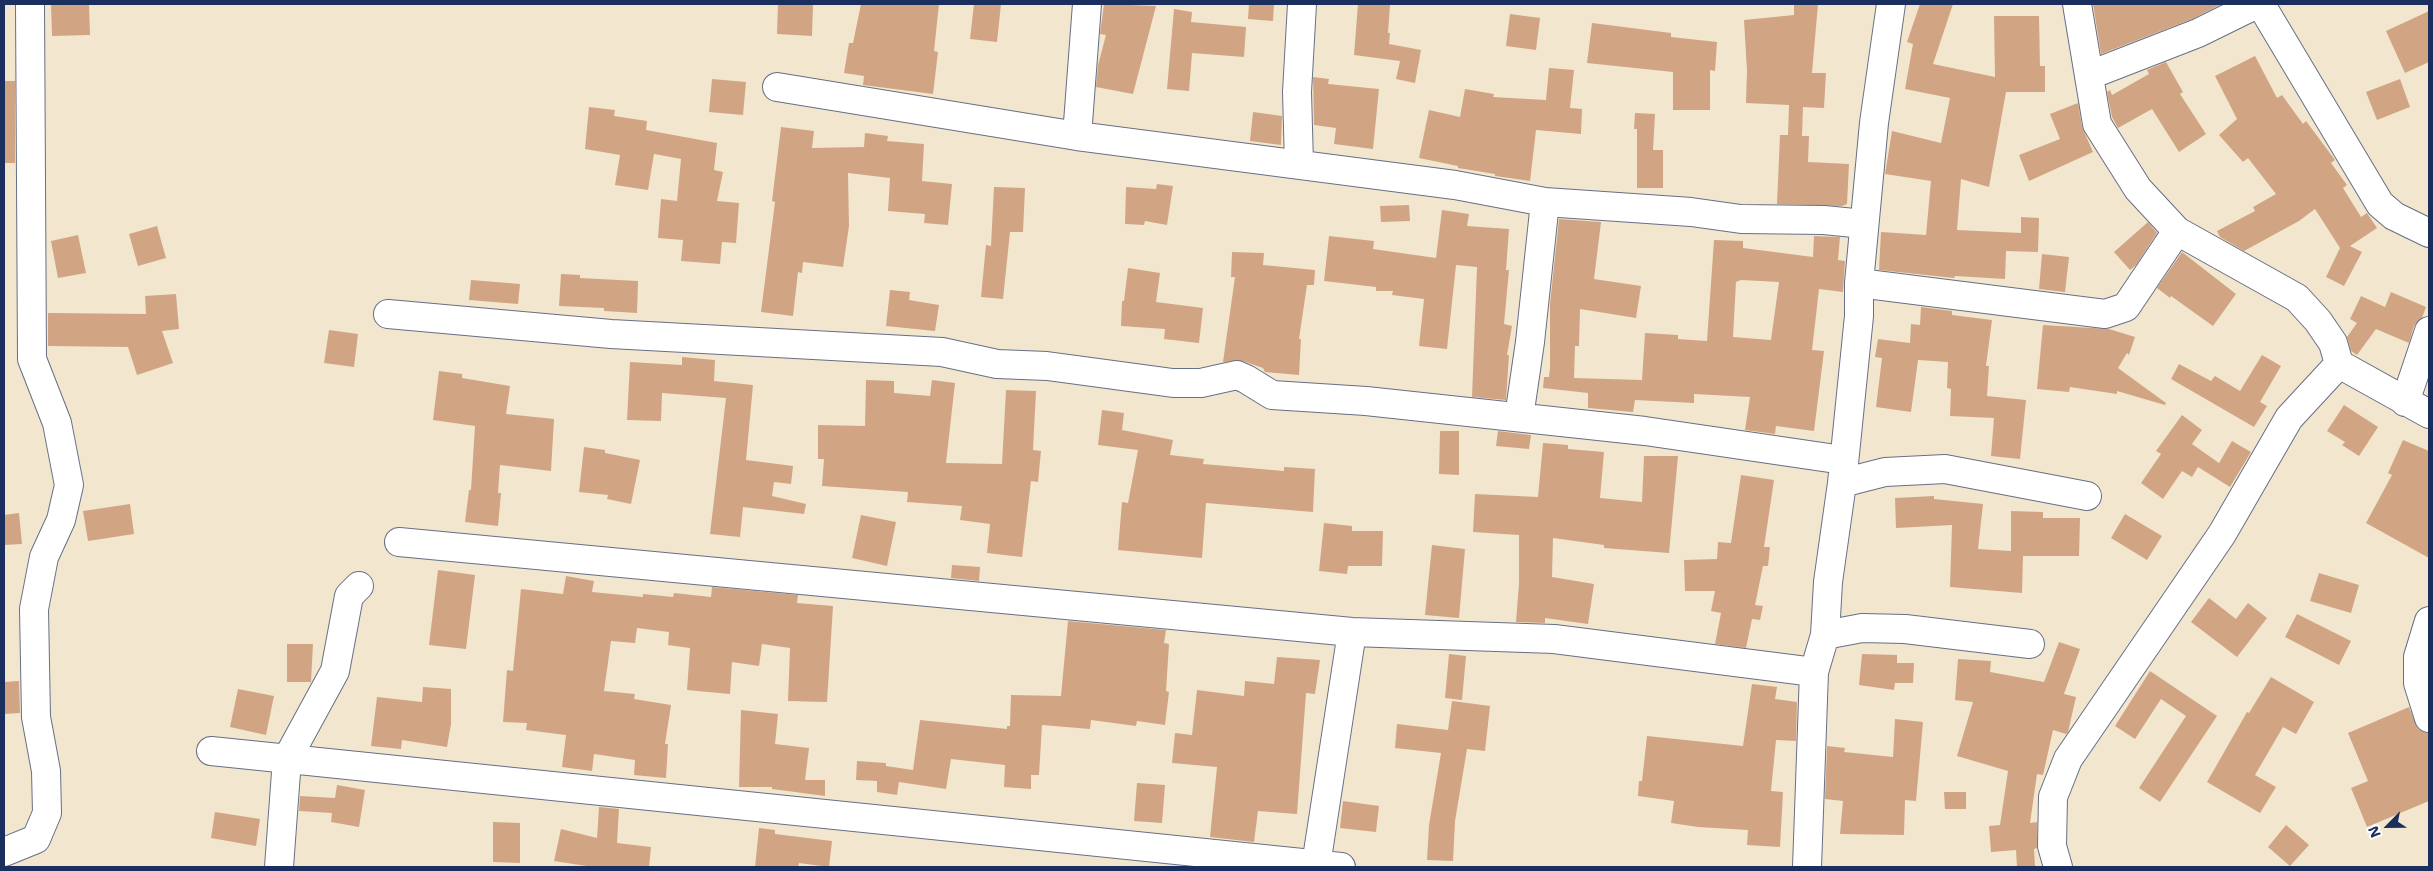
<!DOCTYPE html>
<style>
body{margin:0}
#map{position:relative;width:2433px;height:871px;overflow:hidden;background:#f2e7ce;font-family:"Shantell Sans",sans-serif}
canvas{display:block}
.frame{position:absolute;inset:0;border:5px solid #1b2f5e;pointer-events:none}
.north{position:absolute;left:2363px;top:801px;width:50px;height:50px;-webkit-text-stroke:4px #fff;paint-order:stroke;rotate:247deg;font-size:14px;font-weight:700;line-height:20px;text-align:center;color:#1b2f5e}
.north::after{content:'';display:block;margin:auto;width:18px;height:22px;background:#1b2f5e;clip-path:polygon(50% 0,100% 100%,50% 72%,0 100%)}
</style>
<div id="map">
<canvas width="2433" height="871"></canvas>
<div class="frame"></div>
<div class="north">N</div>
</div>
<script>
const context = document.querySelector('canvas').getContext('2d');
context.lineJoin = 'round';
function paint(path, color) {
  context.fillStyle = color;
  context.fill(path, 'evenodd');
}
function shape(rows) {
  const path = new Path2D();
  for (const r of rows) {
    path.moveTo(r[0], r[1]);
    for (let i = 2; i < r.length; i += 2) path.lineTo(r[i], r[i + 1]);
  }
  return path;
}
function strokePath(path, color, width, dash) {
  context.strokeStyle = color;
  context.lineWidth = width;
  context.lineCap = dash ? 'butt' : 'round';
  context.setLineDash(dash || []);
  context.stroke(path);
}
paint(shape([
 [51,4,89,4,90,35,52,36],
 [778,4,813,5,812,36,777,34],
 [861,4,939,4,934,51,938,52,933,94,863,85,864,76,844,73,849,43,853,43],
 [974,4,1001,4,997,42,970,39],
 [1104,4,1156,6,1133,94,1096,87,1098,65,1106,35,1100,34],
 [1249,4,1274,4,1273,21,1248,19],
 [1358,4,1390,5,1388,33,1390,33,1389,44,1421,50,1415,83,1396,79,1400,61,1354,55],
 [1794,4,1818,4,1812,73,1826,73,1824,108,1803,107,1802,136,1809,136,1808,162,1849,164,1847,204,1842,206,1777,204,1780,135,1788,135,1789,105,1746,103,1747,71,1744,20,1794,15],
 [1920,4,1953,4,1933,64,1995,77,1994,16,2039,16,2040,66,2045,66,2045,92,2006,92,1989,187,1961,179,1957,230,2021,233,2021,217,2039,218,2038,252,2006,251,2005,279,1955,276,1954,278,1879,270,1881,232,1926,235,1931,181,1885,174,1892,131,1941,143,1950,98,1905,89,1913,44,1907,42],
 [2093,4,2222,4,2192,19,2101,54],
 [1174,9,1192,12,1191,22,1246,27,1244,57,1192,53,1189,91,1167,89],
 [2429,11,2429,62,2405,73,2386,31],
 [1510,14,1540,18,1536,50,1506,46],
 [1592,23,1671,33,1671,37,1717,42,1715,71,1710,70,1710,110,1673,110,1673,72,1587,63],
 [2255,56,2277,98,2282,95,2303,124,2306,121,2335,160,2331,163,2347,185,2343,188,2361,217,2367,213,2377,228,2350,246,2362,252,2344,286,2326,277,2340,248,2315,209,2299,221,2244,251,2220,237,2217,231,2255,211,2253,207,2276,194,2248,158,2243,162,2219,135,2237,119,2215,76],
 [2166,62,2183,92,2180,94,2206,134,2179,152,2152,109,2118,128,2112,117,2107,92,2110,90,2112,95,2149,74,2147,70],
 [1549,68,1574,70,1570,108,1582,109,1581,134,1536,130,1530,181,1495,176,1495,174,1458,168,1458,166,1419,158,1429,110,1460,117,1465,89,1494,94,1493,97,1546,100],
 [1313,77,1329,79,1328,84,1379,89,1373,149,1334,144,1336,128,1314,125],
 [712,79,746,82,743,115,709,112],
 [2400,79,2410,107,2377,120,2366,92],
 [4,81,15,81,15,163,4,163],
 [2078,103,2082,127,2093,152,2029,181,2019,155,2060,139,2050,114],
 [589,107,615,110,614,116,647,121,646,130,717,143,714,170,723,172,717,201,739,203,736,243,722,242,720,264,681,261,683,240,658,238,661,199,677,201,681,159,654,154,648,190,615,185,620,155,585,149],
 [1253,112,1282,116,1281,145,1250,141],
 [1635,113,1655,114,1653,150,1663,150,1663,188,1637,188,1637,129,1634,129],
 [781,127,814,131,812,148,864,147,865,133,888,136,887,141,924,144,922,181,952,184,948,225,924,223,925,214,888,211,890,178,848,173,849,226,843,267,803,262,802,273,798,272,793,316,761,312,775,202,772,201],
 [1157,184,1173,186,1167,225,1145,221,1144,225,1125,224,1126,187,1156,189],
 [994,187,1025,188,1023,232,1010,232,1003,299,981,297,986,245,991,246],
 [1409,205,1410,221,1381,222,1380,206],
 [1442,210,1469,214,1467,226,1509,229,1506,270,1509,270,1504,324,1512,326,1507,355,1509,355,1506,400,1472,397,1477,267,1456,265,1447,349,1419,346,1424,299,1392,295,1393,291,1376,291,1376,287,1324,281,1329,236,1374,241,1373,249,1436,258],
 [1559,219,1601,222,1594,279,1641,286,1636,318,1580,309,1579,346,1575,346,1574,378,1642,380,1645,333,1678,335,1678,339,1707,341,1714,240,1743,241,1743,248,1813,257,1814,236,1840,237,1838,260,1845,261,1843,292,1819,289,1812,350,1824,351,1814,431,1776,426,1775,434,1745,430,1750,397,1694,394,1694,403,1635,400,1633,412,1588,408,1588,393,1543,388,1544,377,1549,377,1550,368,1550,304],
 [1741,280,1779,282,1771,340,1733,337,1736,282],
 [2148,222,2157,233,2136,265,2130,270,2114,252],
 [157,226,166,258,138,266,129,234],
 [78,235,86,273,58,278,51,241],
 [1232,252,1264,253,1263,265,1315,270,1314,285,1307,285,1299,339,1301,339,1299,375,1265,372,1263,368,1243,361,1223,362,1235,277,1231,277],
 [2182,252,2236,294,2213,326,2171,296,2170,298,2157,288],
 [2042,254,2069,257,2065,292,2039,289],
 [1128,268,1160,273,1156,302,1203,308,1199,343,1164,339,1165,329,1121,326,1122,301,1124,301],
 [561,274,580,275,580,278,638,281,637,313,604,311,604,308,559,306],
 [471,280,520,284,518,304,469,300],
 [890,290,910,292,909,300,939,305,935,331,886,326],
 [2391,292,2426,307,2422,318,2414,326,2409,343,2376,329,2357,355,2351,351,2347,337,2357,323,2350,319,2361,296,2385,307],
 [176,294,179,329,162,331,173,363,137,375,128,347,48,346,48,313,146,314,145,296],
 [1921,307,1952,311,1952,315,1992,320,1986,366,1989,366,1987,396,2026,400,2020,459,1991,456,1994,418,1950,416,1951,389,1947,388,1948,362,1918,360,1911,412,1876,407,1882,358,1875,357,1878,339,1910,343,1911,324,1920,325],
 [2043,325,2109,329,2135,337,2129,355,2127,353,2118,368,2166,403,2165,405,2117,391,2117,394,2070,387,2069,392,2037,389],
 [329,330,358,334,354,367,324,363],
 [2262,355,2281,366,2260,402,2267,406,2254,427,2171,379,2179,364,2211,381,2215,376,2240,391],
 [682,357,715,360,714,381,753,385,746,460,793,466,791,484,774,482,772,496,806,504,804,514,743,507,740,537,710,534,726,398,662,393,661,421,627,420,630,362,682,365],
 [439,371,462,374,462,378,510,386,506,414,554,419,551,471,500,465,498,493,501,493,498,526,465,522,469,490,471,490,475,426,433,420],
 [866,380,894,381,894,393,930,396,932,380,955,383,946,463,1002,464,1006,390,1036,391,1033,450,1041,451,1038,482,1031,481,1022,557,987,553,990,524,960,520,962,506,907,502,908,492,822,486,824,459,818,459,818,425,865,426],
 [2344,405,2378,427,2359,456,2342,445,2345,442,2327,431],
 [1102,410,1124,413,1122,430,1173,440,1170,455,1204,459,1203,464,1284,471,1284,467,1315,469,1313,512,1206,503,1202,558,1118,550,1122,502,1128,503,1138,450,1098,445],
 [2182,415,2202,430,2192,444,2219,463,2232,441,2251,452,2230,487,2198,467,2192,477,2182,471,2163,499,2141,483,2161,454,2156,451],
 [1440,431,1459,431,1459,475,1439,474],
 [1498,431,1531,435,1529,449,1496,446],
 [2403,440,2429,451,2429,558,2366,523,2392,475,2388,473],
 [1543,443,1568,445,1568,449,1604,452,1600,498,1642,502,1644,456,1678,456,1669,553,1604,548,1604,545,1553,538,1552,577,1594,584,1588,624,1545,618,1545,623,1516,622,1519,583,1519,535,1473,532,1475,494,1538,497],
 [584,447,605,450,605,453,640,460,631,504,607,499,608,495,579,492],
 [1741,475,1774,480,1764,547,1770,547,1768,566,1763,566,1755,605,1763,606,1760,620,1752,619,1746,648,1715,644,1721,613,1711,611,1715,591,1685,591,1684,560,1717,559,1718,542,1731,543],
 [1934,496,1934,499,1983,504,1978,549,2011,551,2011,511,2043,512,2043,518,2080,518,2079,556,2023,556,2022,593,1950,587,1952,525,1896,528,1895,498],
 [130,504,134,534,88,541,83,511],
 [19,513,22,544,4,545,4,515],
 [2125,514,2162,536,2147,560,2111,538],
 [861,515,896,522,887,566,852,558],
 [1324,523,1352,526,1352,531,1383,531,1382,566,1348,566,1347,574,1319,571],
 [1432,545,1465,549,1459,618,1425,615],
 [952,565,980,567,979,581,951,578],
 [438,570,475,575,466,649,429,645],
 [2319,573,2359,585,2351,613,2310,601],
 [566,576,594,581,592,592,643,597,643,594,673,597,674,593,711,597,712,587,798,595,797,603,833,606,827,702,788,701,790,648,762,644,759,666,732,662,730,694,687,690,690,648,668,645,669,632,637,628,635,643,611,641,604,691,635,694,634,699,671,705,665,744,668,744,666,778,634,775,635,760,594,754,592,771,562,767,566,735,526,730,527,723,503,722,507,670,513,671,521,589,563,594],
 [2209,598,2236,619,2248,603,2267,618,2237,657,2191,622],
 [2297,614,2351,641,2339,665,2285,637],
 [1068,621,1166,630,1164,643,1169,644,1166,691,1169,692,1165,725,1137,721,1136,726,1091,720,1090,729,1042,725,1039,775,1031,775,1031,789,1004,787,1005,765,951,759,946,789,899,782,897,795,877,792,877,781,856,780,857,761,886,763,886,766,913,770,920,720,1007,729,1007,726,1010,726,1011,695,1061,696],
 [2059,642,2080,649,2064,694,2076,697,2068,732,2066,734,2053,730,2043,775,2037,774,2030,823,2037,822,2037,848,2034,849,2035,867,2017,867,2016,850,1991,852,1989,826,2000,825,2008,771,1957,756,1973,702,1955,700,1958,659,1991,661,1990,672,2044,682],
 [287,644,313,644,311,682,287,682],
 [1449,654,1466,656,1462,700,1445,698],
 [1862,654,1897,655,1897,663,1914,663,1913,683,1895,683,1894,690,1859,685],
 [1277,657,1320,660,1315,694,1306,693,1297,814,1258,811,1254,842,1210,837,1217,767,1172,763,1175,733,1192,735,1197,690,1244,696,1245,681,1274,684],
 [2150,671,2217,716,2160,802,2139,788,2186,716,2161,699,2135,739,2115,726],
 [2271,677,2314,702,2296,734,2283,727,2255,775,2276,787,2260,813,2207,782,2247,712,2249,713],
 [19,681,20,713,4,714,4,682],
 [1752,684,1777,687,1775,699,1797,702,1796,741,1776,740,1771,791,1783,792,1780,847,1747,845,1748,830,1698,827,1671,823,1674,801,1638,796,1639,781,1642,781,1647,736,1743,746],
 [423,687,451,689,451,724,447,747,402,740,401,749,371,746,377,697,422,702],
 [238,689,274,696,266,735,230,727],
 [1452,701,1490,706,1485,751,1467,749,1455,821,1453,861,1427,860,1429,825,1441,753,1395,748,1397,724,1448,730],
 [2409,707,2418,729,2429,733,2429,801,2367,827,2351,788,2368,781,2348,733],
 [741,710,778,714,775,744,809,748,805,780,825,780,825,796,772,789,772,787,739,787],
 [1895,719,1923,722,1916,801,1905,800,1904,835,1840,834,1843,801,1825,799,1827,746,1845,748,1844,752,1893,757],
 [1137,783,1165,785,1162,823,1134,821],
 [337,785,365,790,359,827,331,822,332,813,299,811,300,796,335,798],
 [1944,792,1966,792,1966,809,1945,809],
 [1343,801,1379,806,1376,832,1340,828],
 [599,807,619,809,617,843,651,847,649,867,593,867,554,861,561,829,597,838],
 [215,812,260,819,256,846,211,838],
 [493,822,520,823,520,863,493,862],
 [2286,825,2309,845,2290,866,2268,847],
 [759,828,775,830,775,834,832,841,829,867,799,863,798,867,755,867]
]), '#d1a584');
const minor = shape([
 [2090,75,2198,33,2257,4,2263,8,2380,204,2394,216,2429,233],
 [777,87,1077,136,1455,185,1545,202,1691,212,1741,219,1824,220,1864,224],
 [1077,136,1087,4],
 [1299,164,1297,92,1302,4],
 [2177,231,2297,298,2318,321,2333,343,2339,364,2429,414],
 [1859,283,2105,314,2126,307,2177,231,2138,189,2097,124,2077,4],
 [388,314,611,334,942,352,997,364,1047,366,1173,383,1201,383,1237,375,1246,379,1272,395,1366,401,1645,431,1843,460],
 [2405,402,2429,331],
 [1519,417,1530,342,1545,202],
 [1842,483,1885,472,1945,469,2087,496],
 [399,542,1352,632,1554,639,1814,672],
 [2429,621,2418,657,2418,683,2429,718],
 [1825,635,1862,628,1905,629,2030,644],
 [211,751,1341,867],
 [4,852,36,839,47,813,46,771,36,717,34,609,44,557,61,520,69,485,57,423,32,359,30,4],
 [1316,865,1352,632],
 [279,867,287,759,335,671,349,596,359,586],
 [1807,867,1814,672,1825,635,1828,582,1842,483,1859,316,1859,283,1874,123,1891,4],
 [2058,867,2052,846,2053,797,2068,759,2222,534,2289,418,2339,364]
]);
strokePath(minor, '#666f85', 30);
strokePath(minor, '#fff', 28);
</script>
